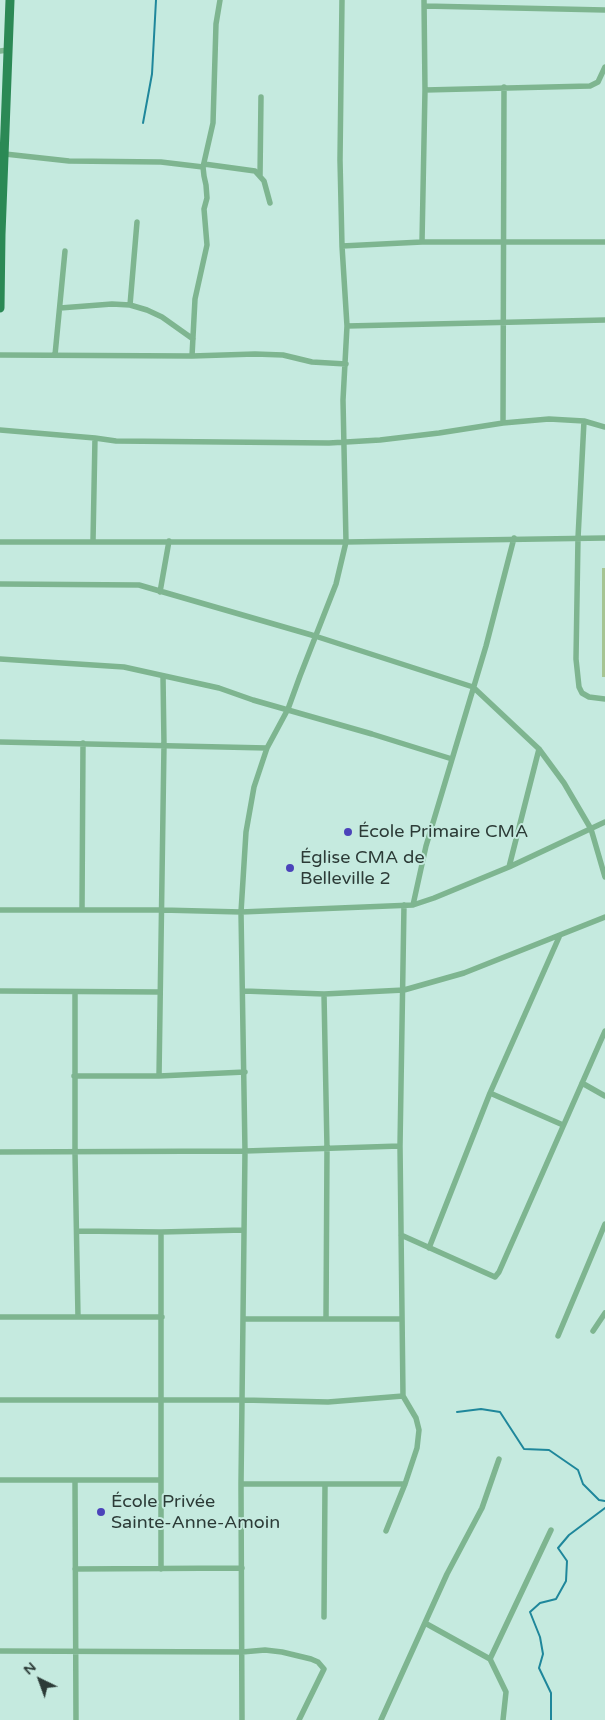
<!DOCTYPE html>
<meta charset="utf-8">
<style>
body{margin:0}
#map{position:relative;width:605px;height:1720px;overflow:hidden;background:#c5eadf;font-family:"Varela Round",sans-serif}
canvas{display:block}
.north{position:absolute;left:15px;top:1655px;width:50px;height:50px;-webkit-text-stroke:4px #c5eadf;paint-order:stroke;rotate:318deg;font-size:14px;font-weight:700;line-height:20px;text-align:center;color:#2c3b37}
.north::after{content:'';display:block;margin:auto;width:18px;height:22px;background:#2c3b37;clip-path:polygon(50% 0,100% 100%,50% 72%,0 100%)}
</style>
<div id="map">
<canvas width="605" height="1720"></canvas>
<div class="north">N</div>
</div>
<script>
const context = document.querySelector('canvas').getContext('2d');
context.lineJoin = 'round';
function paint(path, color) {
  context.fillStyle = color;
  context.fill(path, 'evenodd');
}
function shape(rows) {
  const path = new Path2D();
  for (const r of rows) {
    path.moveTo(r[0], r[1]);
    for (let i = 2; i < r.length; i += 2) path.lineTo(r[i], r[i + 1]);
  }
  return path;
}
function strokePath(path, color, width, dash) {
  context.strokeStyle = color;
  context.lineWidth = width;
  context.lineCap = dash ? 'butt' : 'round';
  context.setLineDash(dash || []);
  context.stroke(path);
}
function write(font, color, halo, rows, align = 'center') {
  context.font = font + ' "Varela Round",sans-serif';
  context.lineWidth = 4;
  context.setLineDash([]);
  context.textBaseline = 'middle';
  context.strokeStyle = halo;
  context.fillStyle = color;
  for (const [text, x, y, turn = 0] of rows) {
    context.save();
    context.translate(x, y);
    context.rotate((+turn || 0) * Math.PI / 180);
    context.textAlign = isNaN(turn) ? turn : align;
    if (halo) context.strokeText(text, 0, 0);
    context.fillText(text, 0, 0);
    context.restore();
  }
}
paint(shape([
 [602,568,605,568,605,677,602,677]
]), '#a6c593');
strokePath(shape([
 [143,123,152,74,156,0],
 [457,1412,481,1409,500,1412,524,1449,549,1450,578,1470,583,1484,599,1500,605,1501],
 [551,1720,551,1693,539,1668,543,1654,540,1637,530,1612,540,1603,556,1599,566,1581,567,1561,558,1548,569,1535,605,1508]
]), '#1f879b', 2);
strokePath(shape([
 [424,6,605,10],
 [0,51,8,50],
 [425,90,590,86,598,82,605,67],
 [5,154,69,161,161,162,203,167,204,176,206,185,207,198,204,209,207,245,195,299,192,356],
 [204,164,255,171,264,181,270,203],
 [203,167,213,123,216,24,220,0],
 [260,176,261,97],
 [422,242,425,90,424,0],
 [342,246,422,242,605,242],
 [130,305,137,222],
 [60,308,112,304,130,305,147,310,162,317,193,339],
 [347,326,605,320],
 [0,355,192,356,255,354,283,355,312,362,346,364],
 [55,355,65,251],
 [584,421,578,538,576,659,579,687,582,693,589,697,605,699],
 [503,423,504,87],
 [0,430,95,438,116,441,329,443,380,440,439,433,503,423,549,419,584,421,605,427],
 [93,541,95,438],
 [0,542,346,542,605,538],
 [0,584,139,585,315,636,473,687,539,749,564,783,591,829,605,877],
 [160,592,169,541],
 [0,659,124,667,219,688,253,700,372,734,452,759],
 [0,742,267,748],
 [509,867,539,749],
 [413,905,426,846,486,646,514,538],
 [0,910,162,910,241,912,413,905,434,898,509,867,605,822],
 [82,910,83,743],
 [0,991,160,992],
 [244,991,324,994,404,990,464,973,605,917],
 [75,992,75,1153,78,1317],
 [324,994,327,1148,326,1319],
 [74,1076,159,1076,245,1072],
 [159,1076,164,745,163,676],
 [582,1083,605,1096],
 [490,1093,563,1125],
 [0,1152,245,1151,400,1146],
 [77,1231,161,1232,244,1230],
 [161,1232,161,1569],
 [401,1235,495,1277,499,1272,605,1031],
 [429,1248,490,1093,560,935],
 [0,1317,162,1317],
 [244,1319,402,1319],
 [593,1331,605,1313],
 [558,1336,605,1224],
 [0,1400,243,1400,328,1402,403,1396],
 [0,1480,161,1480],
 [75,1480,76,1720],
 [241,1484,405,1484],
 [386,1531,405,1484,417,1448,419,1430,416,1418,403,1396,400,1146,404,905],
 [75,1569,242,1568],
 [324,1617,325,1485],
 [425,1623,490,1659,506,1692,503,1720],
 [0,1651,242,1652,265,1650,282,1652,311,1659,318,1662,324,1669,299,1720],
 [490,1659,551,1530],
 [242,1720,241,1484,245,1151,241,912,246,832,254,787,267,748,288,709,300,676,336,584,346,542,343,400,347,326,342,246,340,160,342,0],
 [381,1720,447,1574,482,1508,499,1459]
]), '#7eb590', 5.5);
strokePath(shape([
 [0,308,1,234,10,0]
]), '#2b8955', 9);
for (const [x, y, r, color] of [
 [348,832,5,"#4b43ba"],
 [290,868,5,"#4b43ba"],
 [101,1512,5,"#4b43ba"]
]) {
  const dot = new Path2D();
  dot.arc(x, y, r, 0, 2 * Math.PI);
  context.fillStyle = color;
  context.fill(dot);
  strokePath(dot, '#c5eadf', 2);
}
write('18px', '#2c3b37', '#c5eadf', [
 ["École Primaire CMA",358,832],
 ["Église CMA de",300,858],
 ["Belleville 2",300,879],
 ["École Privée",111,1502],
 ["Sainte-Anne-Amoin",111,1523]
], 'left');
</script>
